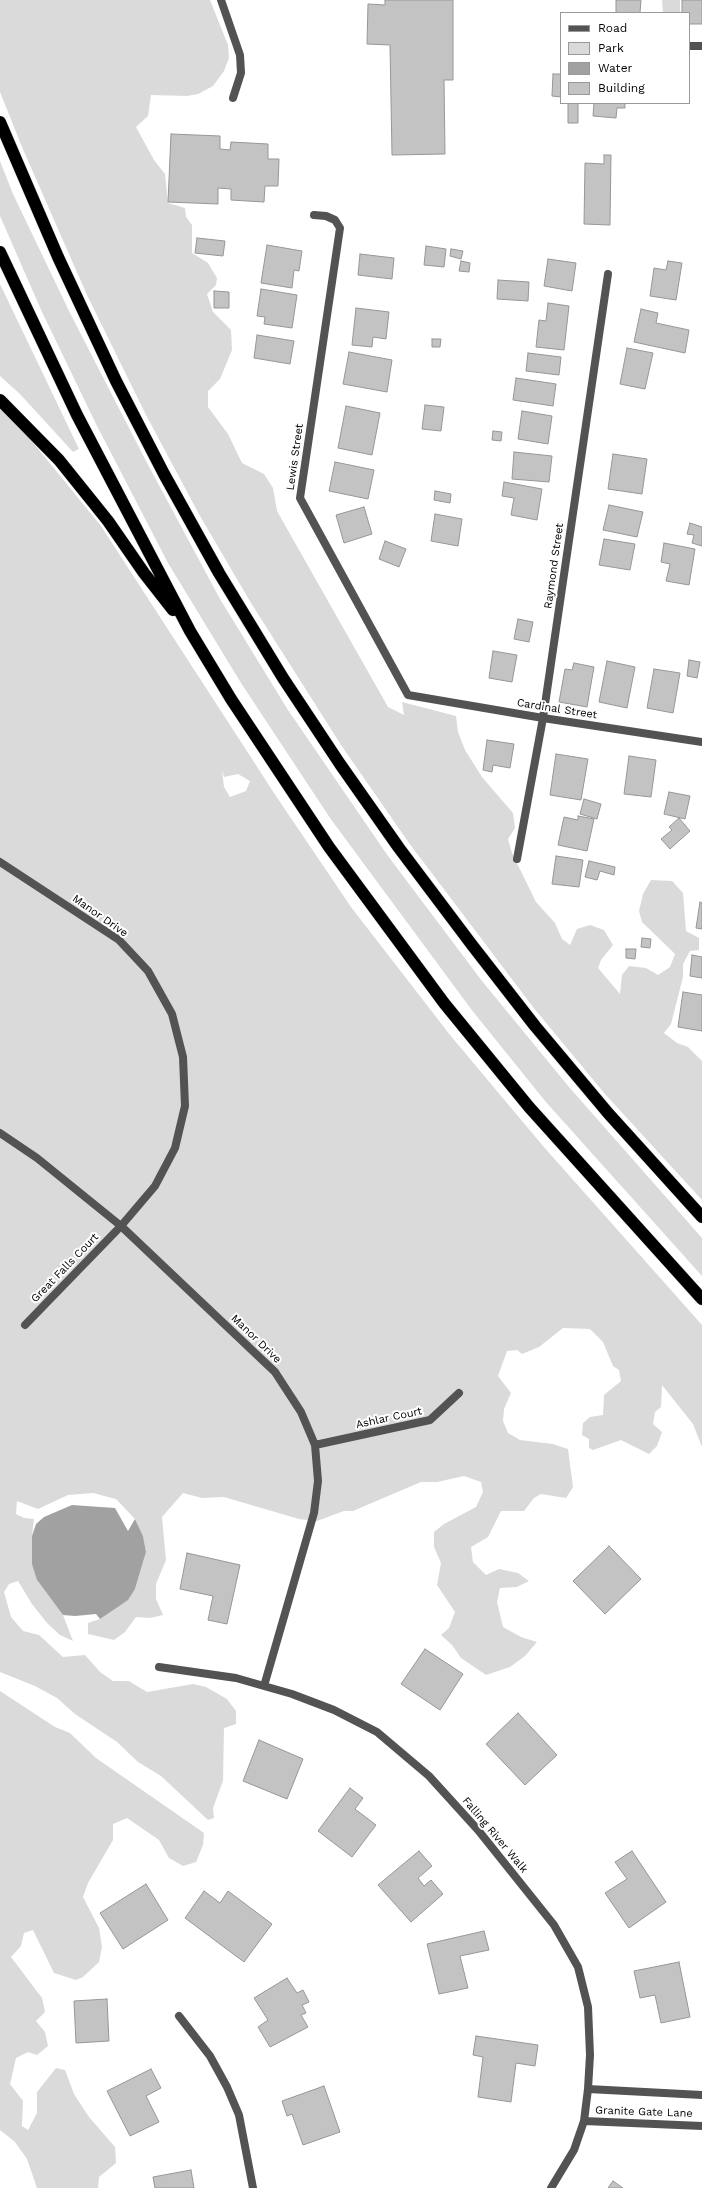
<!DOCTYPE html>
<style>
body{margin:0}
#map{position:relative;width:702px;height:2188px;overflow:hidden;background:#fff;font-family:"Work Sans",sans-serif}
canvas{display:block}
.legend{position:absolute;left:560px;top:12px;width:130px;height:92px;box-sizing:border-box;background:#fff;border:1px solid #999;margin:0;padding:5px 7px;list-style:none;font-size:12px;color:#000}
.legend li{display:flex;align-items:center;gap:8px;height:20px}
.legend b{width:20px;border:1px solid #999}
</style>
<div id="map">
<canvas width="702" height="2188"></canvas>
<ul class="legend">
<li><b style="height:5px;background:#535353"></b>Road</li>
<li><b style="height:11px;background:#dadada"></b>Park</li>
<li><b style="height:11px;background:#a1a1a1"></b>Water</li>
<li><b style="height:11px;background:#c3c3c3"></b>Building</li>
</ul>
</div>
<script>
const context = document.querySelector('canvas').getContext('2d');
context.lineJoin = 'round';
function paint(path, color) {
  context.fillStyle = color;
  context.fill(path, 'evenodd');
}
function shape(rows) {
  const path = new Path2D();
  for (const r of rows) {
    path.moveTo(r[0], r[1]);
    for (let i = 2; i < r.length; i += 2) path.lineTo(r[i], r[i + 1]);
  }
  return path;
}
function strokePath(path, color, width, dash) {
  context.strokeStyle = color;
  context.lineWidth = width;
  context.lineCap = dash ? 'butt' : 'round';
  context.setLineDash(dash || []);
  context.stroke(path);
}
function write(font, color, halo, rows, align = 'center') {
  context.font = font + ' "Work Sans",sans-serif';
  context.lineWidth = 4;
  context.setLineDash([]);
  context.textBaseline = 'middle';
  context.strokeStyle = halo;
  context.fillStyle = color;
  for (const [text, x, y, turn = 0] of rows) {
    context.save();
    context.translate(x, y);
    context.rotate((+turn || 0) * Math.PI / 180);
    context.textAlign = isNaN(turn) ? turn : align;
    if (halo) context.strokeText(text, 0, 0);
    context.fillText(text, 0, 0);
    context.restore();
  }
}
paint(shape([
 [0,0,210,0,228,45,229,58,224,71,213,86,198,94,187,96,151,95,148,116,136,127,154,160,165,174,168,203,185,208,186,217,192,225,192,253,208,263,217,278,216,285,207,294,213,312,231,330,232,350,220,379,208,391,208,407,228,434,242,463,264,474,273,488,277,511,388,707,404,715,402,702,456,716,458,732,465,750,482,777,513,813,515,828,508,839,512,853,536,902,555,923,562,939,570,945,577,929,590,925,604,930,613,945,601,960,598,968,620,994,622,975,629,966,646,968,658,975,670,967,675,954,642,922,639,911,643,894,651,880,672,881,683,893,686,931,699,938,699,950,690,951,683,964,683,977,671,1024,664,1033,677,1043,688,1047,702,1061,702,1200,605,1094,533,1007,409,843,341,745,251,603,200,516,146,415,87,295,22,147,0,92],
 [662,0,680,0,680,13,663,13],
 [0,161,13,194,70,313,146,461,220,599,288,710,388,856,482,981,569,1087,702,1238,702,1276,545,1101,471,1009,330,818,241,683,168,563,96,424,42,312,0,216],
 [0,284,79,449,73,452,20,394,0,376],
 [0,409,26,434,101,526,276,796,351,907,450,1035,543,1146,702,1325,702,1447,693,1424,662,1385,661,1407,655,1412,653,1424,662,1432,657,1446,649,1454,621,1440,593,1450,589,1448,589,1439,582,1435,583,1423,590,1417,603,1415,604,1395,621,1381,619,1370,613,1366,603,1342,590,1329,563,1328,539,1347,522,1354,517,1350,507,1351,498,1376,511,1393,504,1409,503,1421,508,1433,520,1440,553,1444,568,1449,573,1487,566,1498,541,1494,534,1498,524,1511,501,1511,488,1537,471,1547,473,1562,486,1575,499,1569,518,1573,529,1581,517,1587,500,1588,497,1602,503,1627,521,1637,537,1642,525,1656,510,1667,486,1675,461,1658,452,1645,441,1635,449,1628,455,1612,437,1585,441,1563,434,1547,434,1532,444,1524,476,1507,483,1492,481,1482,464,1476,437,1482,421,1482,353,1511,344,1511,317,1521,299,1519,224,1497,202,1498,183,1493,162,1517,166,1560,156,1584,156,1599,163,1615,150,1618,136,1617,125,1632,114,1640,88,1634,88,1623,100,1619,135,1589,146,1552,143,1536,135,1519,116,1499,93,1493,68,1495,38,1509,17,1501,16,1514,24,1518,34,1519,32,1536,37,1580,63,1615,73,1641,60,1635,47,1623,32,1604,18,1581,9,1584,4,1592,11,1617,23,1631,39,1635,63,1657,85,1655,100,1672,113,1681,129,1681,147,1692,193,1684,206,1687,227,1699,236,1711,236,1724,224,1728,223,1781,213,1808,214,1818,208,1820,161,1776,138,1762,117,1742,75,1714,57,1698,35,1686,0,1672],
 [222,770,224,777,238,774,250,781,246,791,230,797,224,787],
 [0,1691,55,1727,70,1733,96,1758,204,1833,203,1845,196,1862,183,1866,169,1858,159,1840,127,1818,113,1824,113,1840,88,1883,83,1897,99,1928,102,1947,99,1962,83,1977,76,1980,54,1973,33,1930,24,1933,21,1946,11,1957,42,1998,45,2012,36,2021,45,2032,48,2046,37,2055,28,2052,16,2058,10,2084,23,2101,22,2126,28,2130,37,2113,37,2092,56,2068,65,2070,74,2094,89,2117,115,2147,116,2163,99,2177,98,2188,37,2188,27,2159,15,2142,0,2130]
]), '#dadada');
paint(shape([
 [72,1505,115,1508,128,1531,135,1519,143,1536,146,1552,135,1589,128,1600,100,1619,96,1614,75,1616,63,1615,37,1580,32,1564,32,1536,36,1524,44,1517]
]), '#a1a1a1');
const building = shape([
 [385,0,453,0,453,80,444,80,445,154,392,155,390,45,367,44,368,4,385,5,385,0],
 [616,0,641,0,640,13,616,13,616,0],
 [682,0,702,0,702,24,689,24,689,13,682,13,682,0],
 [553,74,561,74,561,97,552,96,553,74],
 [568,103,578,103,578,123,568,123,568,103],
 [594,103,625,103,625,108,617,108,616,118,593,116,594,103],
 [171,134,220,136,220,149,230,150,231,142,268,144,268,159,279,159,278,186,265,186,264,202,231,200,231,189,218,188,218,204,168,202,171,134],
 [604,155,611,155,610,225,584,224,585,163,604,164,604,155],
 [197,238,225,241,223,256,195,253,197,238],
 [267,245,302,251,299,271,294,270,292,288,261,283,267,245],
 [426,246,446,249,444,267,424,265,426,246],
 [451,249,463,251,461,259,450,256,451,249],
 [360,254,394,258,392,279,358,275,360,254],
 [548,259,576,263,572,291,544,286,548,259],
 [461,261,470,263,469,272,459,271,461,261],
 [668,261,682,263,676,300,650,296,654,268,666,270,668,261],
 [498,280,529,282,528,301,497,299,498,280],
 [261,289,297,295,292,328,264,324,265,317,257,316,261,289],
 [214,291,229,292,229,308,214,308,214,291],
 [548,303,569,306,564,350,536,347,539,320,546,321,548,303],
 [356,308,389,312,386,339,373,337,372,347,352,345,356,308],
 [641,309,658,313,656,323,689,330,685,353,634,342,641,309],
 [257,335,294,341,290,364,254,358,257,335],
 [432,339,441,339,440,347,432,347,432,339],
 [627,348,653,353,645,389,620,384,627,348],
 [349,352,392,360,387,392,343,384,349,352],
 [528,353,561,357,559,375,526,371,528,353],
 [516,378,556,384,553,406,513,400,516,378],
 [425,405,444,407,441,431,422,429,425,405],
 [346,406,380,413,372,455,338,448,346,406],
 [522,411,552,416,548,444,518,439,522,411],
 [493,431,502,432,501,441,492,440,493,431],
 [514,452,552,456,549,482,512,479,514,452],
 [613,454,647,459,642,494,608,489,613,454],
 [335,462,374,470,368,499,329,491,335,462],
 [504,482,542,489,537,520,511,515,514,498,502,496,504,482],
 [435,491,451,494,450,503,434,500,435,491],
 [609,505,643,512,637,537,603,530,609,505],
 [364,507,372,534,344,543,336,515,364,507],
 [435,514,462,519,458,546,431,541,435,514],
 [690,523,702,527,702,546,692,543,694,535,687,534,690,523],
 [604,539,635,544,630,570,599,565,604,539],
 [385,541,406,549,399,567,379,559,385,541],
 [664,543,695,549,689,585,666,581,670,564,661,562,664,543],
 [518,619,533,622,529,642,514,639,518,619],
 [493,651,517,655,512,682,489,678,493,651],
 [689,660,700,662,697,678,687,676,689,660],
 [607,661,635,667,627,708,599,702,607,661],
 [574,663,594,667,587,707,559,702,565,669,572,670,574,663],
 [654,669,680,673,673,713,647,708,654,669],
 [487,740,514,744,510,768,493,765,492,772,483,770,487,740],
 [556,754,588,759,581,800,550,795,556,754],
 [629,756,656,760,651,797,624,794,629,756],
 [669,792,690,796,685,819,664,814,669,792],
 [584,799,601,804,597,819,580,814,584,799],
 [578,816,594,819,587,851,558,845,564,817,578,820,578,816],
 [679,818,690,831,670,849,661,839,672,830,669,827,679,818],
 [556,856,583,860,579,887,552,884,556,856],
 [589,861,615,867,614,875,600,871,597,880,585,877,589,861],
 [700,902,702,903,702,929,696,928,700,902],
 [642,938,651,939,650,948,641,947,642,938],
 [626,949,636,949,635,959,626,958,626,949],
 [692,955,702,957,702,978,690,976,692,955],
 [683,992,702,995,702,1031,678,1027,683,992],
 [609,1546,641,1579,605,1614,573,1581,609,1546],
 [187,1553,240,1565,227,1624,208,1620,213,1596,180,1589,187,1553],
 [425,1649,463,1674,440,1710,401,1684,425,1649],
 [518,1713,557,1755,525,1785,486,1744,518,1713],
 [259,1740,303,1759,287,1799,243,1781,259,1740],
 [350,1788,363,1798,355,1809,376,1825,352,1857,318,1831,350,1788],
 [419,1851,432,1866,418,1878,424,1886,431,1880,443,1894,411,1922,378,1885,419,1851],
 [632,1851,666,1902,629,1928,605,1893,627,1879,615,1862,632,1851],
 [146,1884,168,1920,123,1949,100,1913,146,1884],
 [204,1891,220,1903,228,1891,272,1924,244,1962,185,1918,204,1891],
 [484,1931,489,1950,460,1956,468,1988,439,1994,427,1944,484,1931],
 [679,1962,690,2017,661,2023,655,1995,640,1998,634,1971,679,1962],
 [287,1978,297,1993,303,1990,309,2002,302,2005,306,2013,301,2015,308,2027,270,2047,258,2027,268,2020,254,1998,287,1978],
 [107,1999,109,2041,76,2043,74,2001,107,1999],
 [476,2036,538,2045,535,2066,516,2063,511,2102,478,2097,483,2057,473,2055,476,2036],
 [151,2069,161,2088,146,2096,159,2122,130,2136,107,2091,151,2069],
 [324,2086,340,2132,303,2145,292,2114,287,2116,282,2101,324,2086],
 [191,2170,194,2188,155,2188,153,2177,191,2170],
 [613,2181,623,2188,608,2188,613,2181]
]);
paint(building, '#c3c3c3');
strokePath(building, '#979797', 1);
const highway = shape([
 [0,122,58,257,116,381,164,474,219,573,283,678,340,764,399,848,472,945,535,1026,608,1113,702,1217],
 [0,252,77,415,190,631,231,699,329,847,444,1003,529,1107,702,1299],
 [0,400,59,460,108,521,144,573,173,610]
]);
strokePath(highway, '#dbdbdb', 13);
strokePath(shape([
 [221,0,240,55,241,73,233,98],
 [689,46,702,46],
 [314,215,326,216,335,220,340,228,300,498,408,695,543,718,702,742],
 [517,859,543,718,608,274],
 [0,862,119,940,148,971,172,1014,183,1057,185,1106,175,1148,155,1186,121,1226,25,1325],
 [0,1133,37,1158,121,1226,275,1372,301,1412,315,1445,318,1481,314,1513,264,1686],
 [315,1445,430,1420,459,1393],
 [159,1667,236,1678,292,1694,334,1710,377,1732,429,1776,478,1830,554,1925,578,1967,588,2007,590,2055,588,2089,584,2121,574,2150,551,2188],
 [179,2016,210,2056,227,2087,239,2115,253,2188],
 [588,2089,702,2095],
 [584,2121,702,2126]
]), '#535353', 8);
strokePath(highway, '#000', 12);
write('11px', '#000', '#fff', [
 ["Lewis Street",295,457,-82],
 ["Raymond Street",554,566,-82],
 ["Cardinal Street",557,709,9],
 ["Manor Drive",100,916,35],
 ["Great Falls Court",65,1268,-46],
 ["Manor Drive",256,1339,44],
 ["Ashlar Court",389,1418,-12],
 ["Falling River Walk",495,1835,50],
 ["Granite Gate Lane",644,2112,2]
]);
</script>
